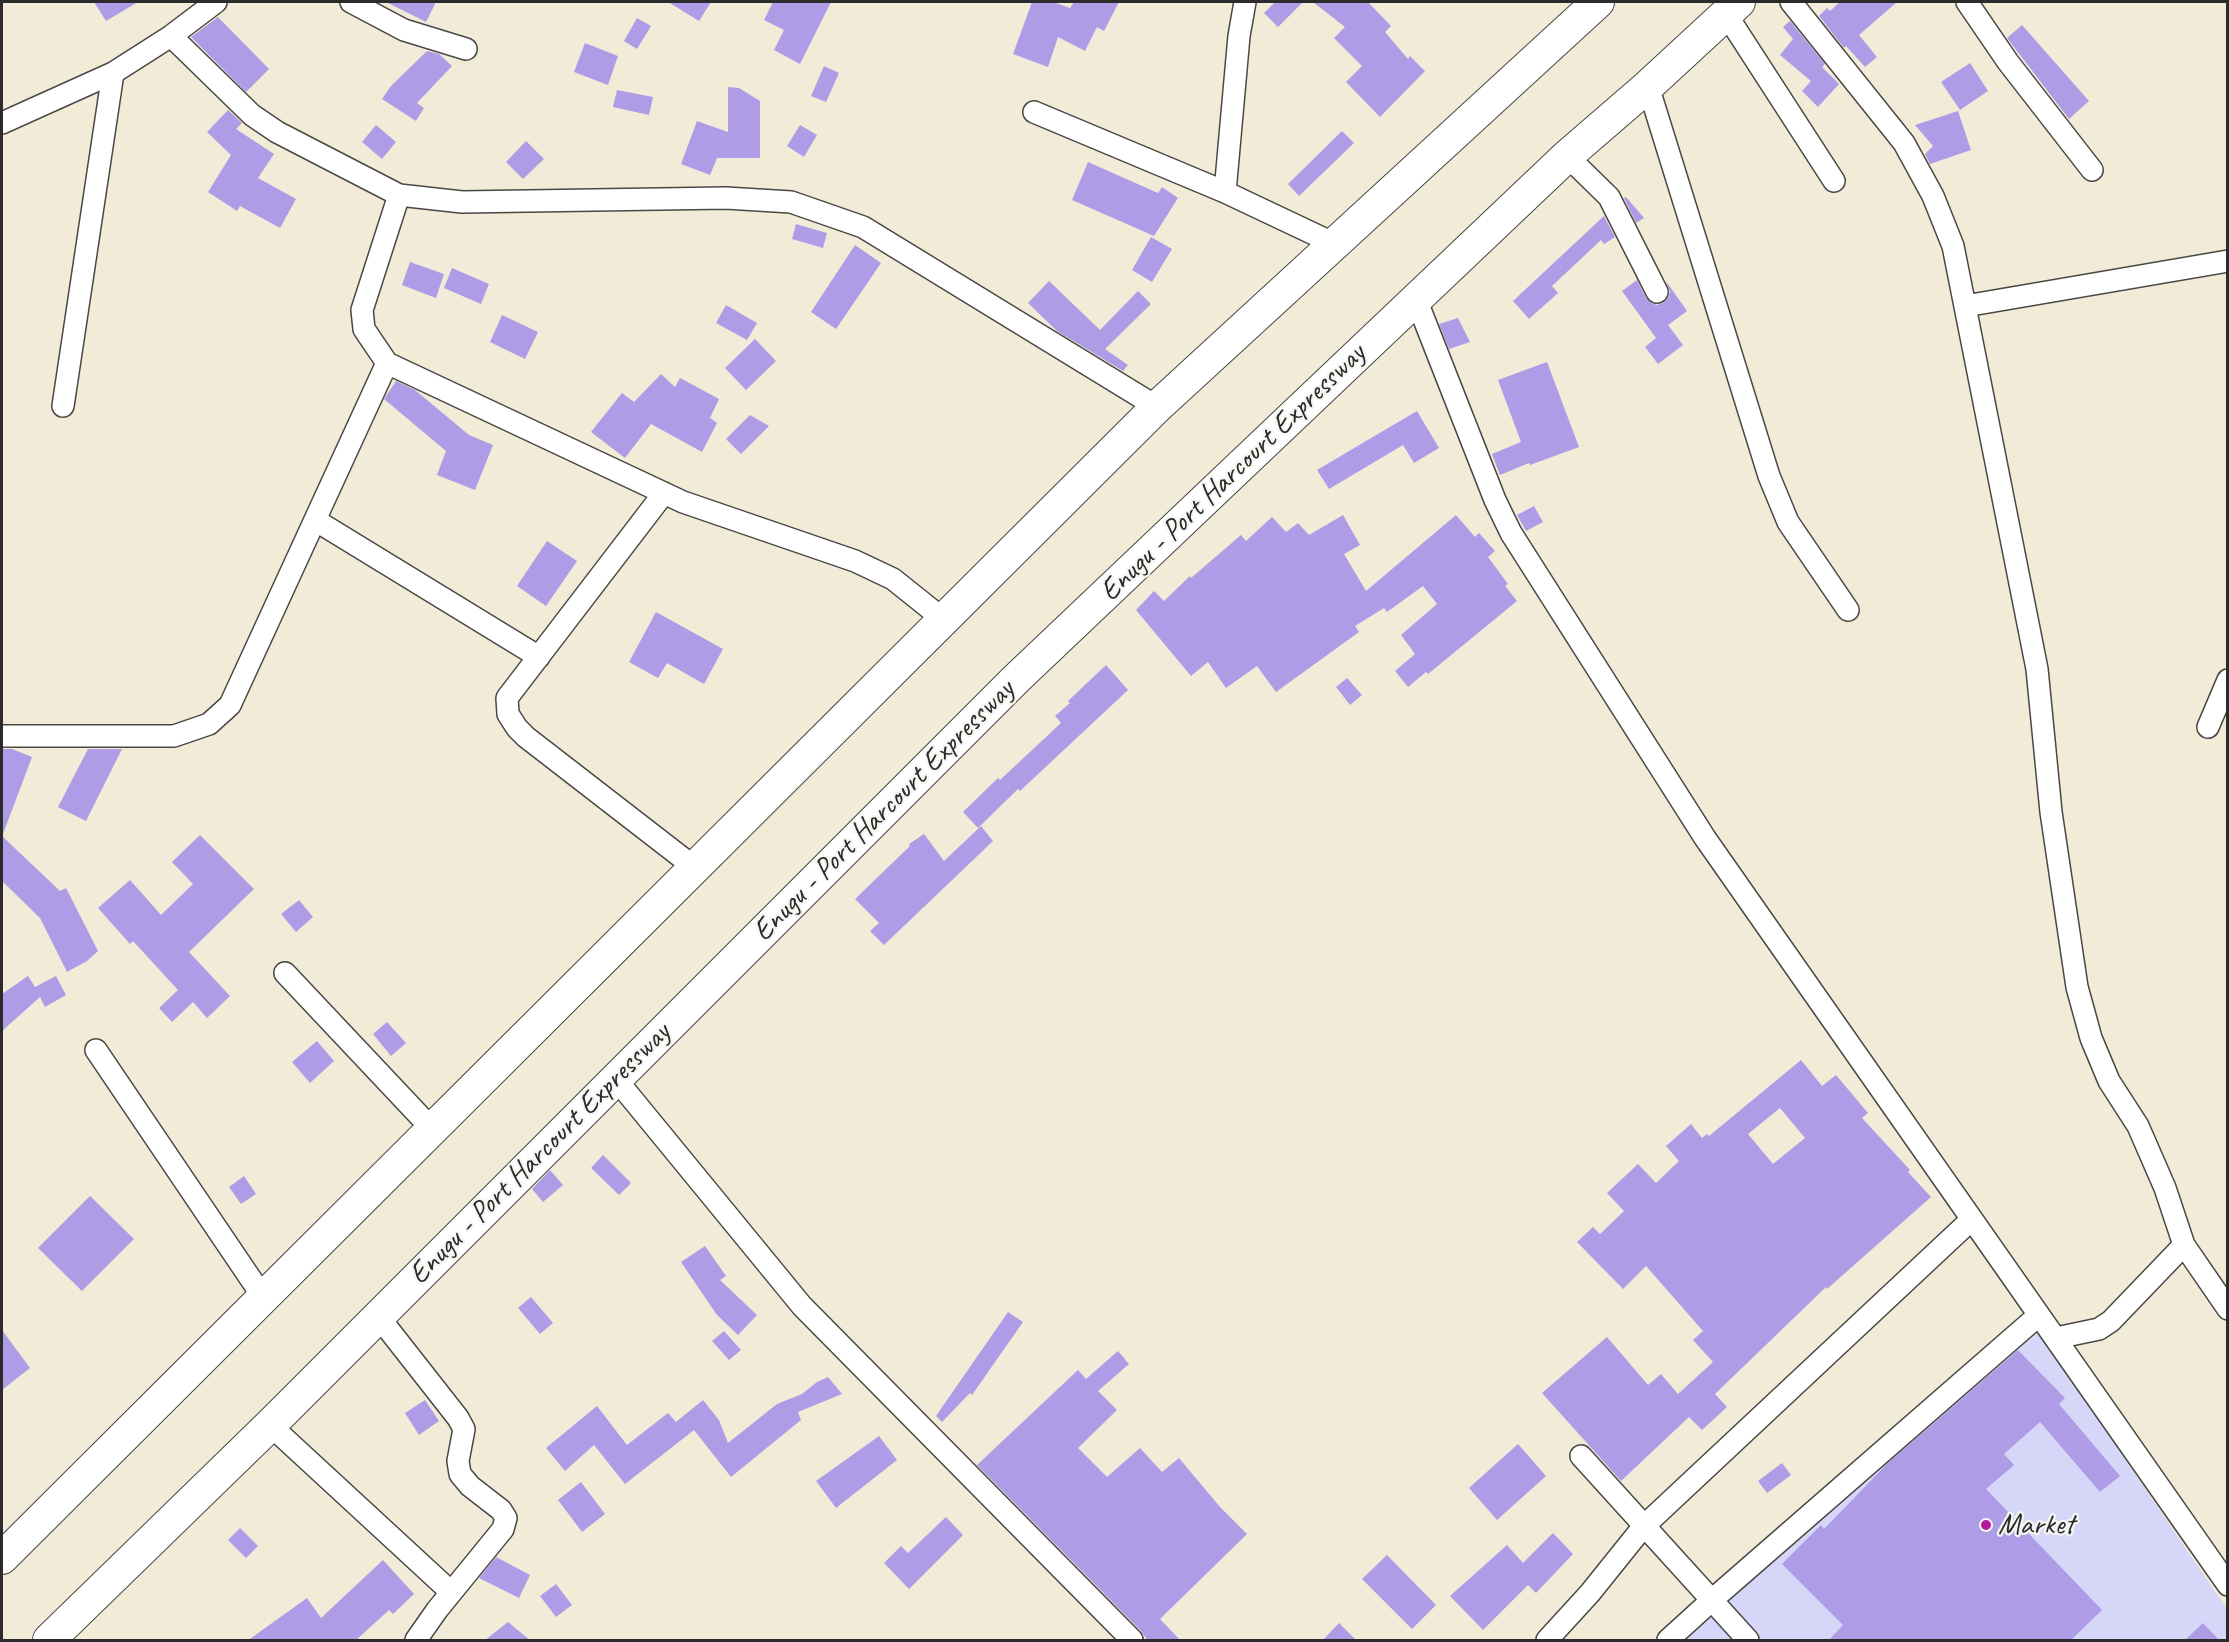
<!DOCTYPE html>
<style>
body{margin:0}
#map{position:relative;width:2229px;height:1642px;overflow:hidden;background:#f2ebd8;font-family:Caveat,sans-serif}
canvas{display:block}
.frame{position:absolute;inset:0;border:3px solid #2b2b2b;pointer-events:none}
</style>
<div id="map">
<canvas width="2229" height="1642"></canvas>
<div class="frame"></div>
</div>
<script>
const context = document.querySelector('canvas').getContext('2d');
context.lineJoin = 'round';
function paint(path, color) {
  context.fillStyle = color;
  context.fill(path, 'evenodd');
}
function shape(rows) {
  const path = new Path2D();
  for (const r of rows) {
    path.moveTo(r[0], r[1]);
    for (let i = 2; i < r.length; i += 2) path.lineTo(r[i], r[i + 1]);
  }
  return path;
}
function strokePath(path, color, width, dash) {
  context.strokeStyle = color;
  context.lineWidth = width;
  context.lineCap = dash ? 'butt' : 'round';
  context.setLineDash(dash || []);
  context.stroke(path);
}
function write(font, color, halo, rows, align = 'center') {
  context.font = font + ' Caveat,sans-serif';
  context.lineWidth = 4.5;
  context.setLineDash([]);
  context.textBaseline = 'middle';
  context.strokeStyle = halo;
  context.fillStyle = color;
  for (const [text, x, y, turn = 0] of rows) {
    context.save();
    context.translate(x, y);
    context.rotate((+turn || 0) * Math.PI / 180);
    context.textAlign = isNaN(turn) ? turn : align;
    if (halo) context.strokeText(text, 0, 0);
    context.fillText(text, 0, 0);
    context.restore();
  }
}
paint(shape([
 [2032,1319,2112,1440,2227,1609,2227,1640,1673,1640]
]), '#d6d7f8');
paint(shape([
 [94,2,138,2,106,21],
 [386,2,436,2,426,22],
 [668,2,711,2,699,21],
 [773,2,831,2,800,64,774,50,784,30,764,20],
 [1032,2,1053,2,1070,8,1074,2,1119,2,1104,31,1097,27,1085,51,1058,37,1048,67,1013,54],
 [1275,2,1303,2,1278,27,1264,13],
 [1313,2,1368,2,1391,26,1385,32,1408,59,1410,56,1425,71,1380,117,1346,82,1362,66,1334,38,1345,27],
 [1840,2,1897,2,1859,35,1877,57,1865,67,1846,46,1844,48,1819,16,1827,8,1830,11],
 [218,17,269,69,246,92,191,37],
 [637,18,651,26,637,49,624,41],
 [1790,21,1825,64,1822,67,1839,84,1818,107,1802,91,1811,81,1780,55,1793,39,1783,27],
 [2022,25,2089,101,2069,119,2007,38],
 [585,43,618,56,608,85,574,72],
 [427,51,439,54,452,66,417,103,424,108,416,121,382,99,391,86],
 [1970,63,1988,91,1960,110,1941,82],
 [824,66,839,73,826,102,811,96],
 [728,87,739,88,760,101,760,158,717,158,710,175,681,164,697,121,728,132],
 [617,90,653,97,649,115,613,107],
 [228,110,242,123,236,129,274,154,258,178,296,199,280,228,240,206,237,211,208,192,231,155,207,132],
 [1958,111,1971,150,1930,164,1925,154,1933,146,1915,125],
 [376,125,396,142,382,159,362,142],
 [800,125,817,135,804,157,787,146],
 [1342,131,1354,143,1299,196,1288,184],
 [526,141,544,159,523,179,506,162],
 [1088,162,1158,193,1162,187,1178,198,1154,236,1072,200],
 [1626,197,1644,218,1636,223,1624,198],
 [1604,216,1615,237,1604,244,1601,240,1552,286,1558,293,1529,319,1513,301],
 [796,224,827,233,823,248,792,239],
 [1151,237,1172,249,1152,282,1132,270],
 [855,245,881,263,836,329,811,312],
 [410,262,444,274,436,298,402,285],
 [452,268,489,284,481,304,444,288],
 [1637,280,1646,298,1651,303,1657,305,1663,303,1668,298,1670,292,1666,281,1687,311,1668,325,1683,345,1658,364,1645,347,1656,338,1622,291],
 [1049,281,1100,330,1138,291,1151,304,1105,349,1128,365,1123,371,1057,331,1028,303],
 [726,305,757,323,747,340,716,323],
 [502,315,538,332,525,359,490,342],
 [1458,318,1470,342,1449,349,1439,324],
 [755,339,776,361,746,390,725,368],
 [1547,362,1579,447,1530,465,1529,463,1500,475,1492,454,1521,442,1498,380],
 [661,374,675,387,680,378,719,399,710,418,717,423,702,452,651,424,625,458,591,432,622,393,634,402],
 [396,381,415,390,469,435,493,445,475,490,437,475,446,451,384,399],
 [1417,411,1439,448,1414,463,1403,445,1329,489,1317,470],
 [750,415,769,426,741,454,726,439],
 [1534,506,1543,522,1526,531,1517,515],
 [1343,515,1360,545,1344,554,1366,591,1456,515,1475,537,1479,533,1495,551,1488,557,1508,584,1505,586,1517,601,1428,674,1426,672,1408,687,1395,671,1415,654,1401,635,1437,604,1423,586,1387,612,1384,608,1355,626,1359,632,1276,692,1257,666,1226,688,1208,662,1191,676,1136,610,1154,591,1164,601,1190,576,1191,578,1241,535,1246,541,1272,517,1286,532,1298,523,1309,535],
 [547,541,577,561,546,606,517,586],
 [656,612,723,649,704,684,667,663,658,678,629,662],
 [1106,665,1128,690,1020,791,1018,789,978,828,963,812,998,778,1000,780,1061,723,1055,716,1070,703,1068,701],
 [1347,678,1362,695,1350,705,1336,687],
 [2,749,12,749,32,757,3,834],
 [88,749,122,749,86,821,58,807],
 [981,826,993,841,884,945,870,931,879,923,855,899,910,846,909,844,924,834,944,861],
 [200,835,254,889,189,952,230,996,207,1018,193,1002,172,1022,159,1008,178,990,133,941,130,944,98,908,130,880,161,915,193,884,172,862],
 [2,836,60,891,66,888,98,951,87,961,67,972,40,918,2,881],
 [299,900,313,917,296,932,281,914],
 [28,976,35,987,56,976,66,995,45,1007,40,997,2,1031,2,994],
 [387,1022,406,1043,391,1056,373,1034],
 [317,1041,334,1061,310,1083,292,1062],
 [1801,1060,1822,1086,1836,1075,1868,1113,1862,1118,1910,1170,1908,1172,1931,1197,1827,1289,1826,1287,1715,1394,1727,1407,1702,1430,1689,1417,1621,1481,1542,1393,1607,1337,1648,1385,1661,1374,1678,1394,1713,1362,1693,1340,1703,1331,1646,1266,1623,1289,1577,1242,1593,1227,1600,1234,1624,1211,1607,1193,1638,1164,1656,1183,1679,1161,1666,1146,1691,1124,1702,1138,1707,1134,1709,1136],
 [1780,1108,1805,1138,1773,1164,1748,1134],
 [603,1155,631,1183,619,1195,591,1168],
 [550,1170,563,1185,543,1202,532,1189],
 [244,1176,256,1194,241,1204,229,1187],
 [90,1196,134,1239,82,1291,38,1248],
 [705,1246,726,1276,720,1280,757,1315,738,1335,717,1315,681,1262],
 [531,1297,553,1323,540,1334,518,1308],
 [1008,1312,1023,1322,972,1395,970,1393,942,1422,936,1416],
 [2,1330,30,1368,2,1390],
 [724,1331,741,1350,729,1360,712,1341],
 [2018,1350,2065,1398,2059,1404,2120,1476,2100,1492,2040,1422,2004,1454,2014,1465,1986,1489,2102,1610,2070,1641,1828,1641,1843,1625,1782,1564,1821,1525,1824,1529,1888,1463],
 [1118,1351,1129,1364,1098,1391,1117,1410,1078,1448,1107,1477,1140,1448,1162,1472,1179,1458,1220,1507,1247,1534,1160,1619,1181,1641,1148,1641,1141,1631,977,1465,1078,1370,1086,1379],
 [828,1377,842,1394,798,1412,801,1420,731,1477,694,1430,625,1484,594,1445,565,1471,546,1448,597,1406,627,1445,668,1413,676,1422,703,1400,719,1420,728,1443,777,1404,802,1394,817,1382],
 [425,1400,439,1421,419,1435,405,1413],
 [879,1436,897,1460,836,1508,816,1481],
 [1518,1444,1546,1476,1497,1520,1469,1488],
 [1782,1463,1791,1475,1767,1493,1758,1481],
 [581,1482,605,1514,582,1532,558,1500],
 [946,1517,963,1535,909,1589,884,1563,901,1546,908,1553],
 [240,1528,258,1546,246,1558,228,1540],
 [1553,1533,1573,1554,1536,1593,1528,1585,1483,1630,1450,1596,1507,1545,1523,1563],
 [1387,1555,1436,1605,1412,1629,1362,1579],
 [496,1557,530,1575,519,1598,479,1578],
 [383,1560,414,1594,393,1614,389,1610,355,1641,247,1641,307,1598,321,1618],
 [556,1584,572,1605,556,1617,540,1596],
 [508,1622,531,1641,484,1641],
 [1339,1623,1357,1641,1322,1641],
 [2203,1623,2220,1641,2184,1641]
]), '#af9ce6');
const minor = shape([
 [351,2,404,30,466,49],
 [1791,2,1904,143,1933,196,1953,246,2037,669,2051,812,2077,987,2091,1038,2109,1081,2138,1126,2165,1188,2184,1245,2111,1321,2099,1329,2056,1338],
 [1967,2,2008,62,2092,170],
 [1726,14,1834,181],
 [171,36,252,115,277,132,399,195,462,202,726,198,791,202,863,227,1157,407],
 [1648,86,1769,476,1788,522,1848,610],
 [1034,112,1225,192,1335,244],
 [2,123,113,73,171,36,216,2],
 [1567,156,1609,197,1657,292],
 [1225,192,1239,36,1245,2],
 [399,195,362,310,364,329,387,363,683,502,855,561,893,579,943,619],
 [1416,299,1495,500,1511,533,1705,838,2228,1585],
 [1965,306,2228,261],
 [63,406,113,73],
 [664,493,507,698,508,714,517,728,526,737,694,867],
 [315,520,539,657],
 [2208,727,2228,680],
 [2,736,174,736,209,724,230,705,387,363],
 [285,973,432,1129],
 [96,1050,263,1297],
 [615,1078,802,1306,1132,1640],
 [2184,1245,2228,1309],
 [378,1316,458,1418,464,1429,458,1461,460,1474,470,1486,501,1510,506,1518,503,1529,437,1610,416,1640],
 [270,1425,451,1592],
 [1581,1456,1748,1640],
 [1547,1640,1590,1593,1643,1527,1971,1220],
 [1668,1640,1712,1600,2039,1315]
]);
const highway = shape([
 [2,1558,1157,407,1598,2],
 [49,1640,270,1425,1016,679,1567,156,1648,86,1739,2]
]);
strokePath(minor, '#494845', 24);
strokePath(highway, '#494845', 34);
strokePath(minor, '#fff', 21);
strokePath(highway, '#fff', 32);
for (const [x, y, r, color] of [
 [1986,1525,6,"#b5179e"]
]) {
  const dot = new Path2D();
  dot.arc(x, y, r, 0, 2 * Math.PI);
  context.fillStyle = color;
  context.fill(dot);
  strokePath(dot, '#f6f6f2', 2);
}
write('30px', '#2b2b2b', '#f6f6f2', [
 ["Enugu - Port Harcourt Expressway",1233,473,-44],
 ["Enugu - Port Harcourt Expressway",884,811,-45],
 ["Enugu - Port Harcourt Expressway",540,1154,-45]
]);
write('30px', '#2b2b2b', '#f6f6f2', [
 ["Market",1998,1525]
], 'left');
</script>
